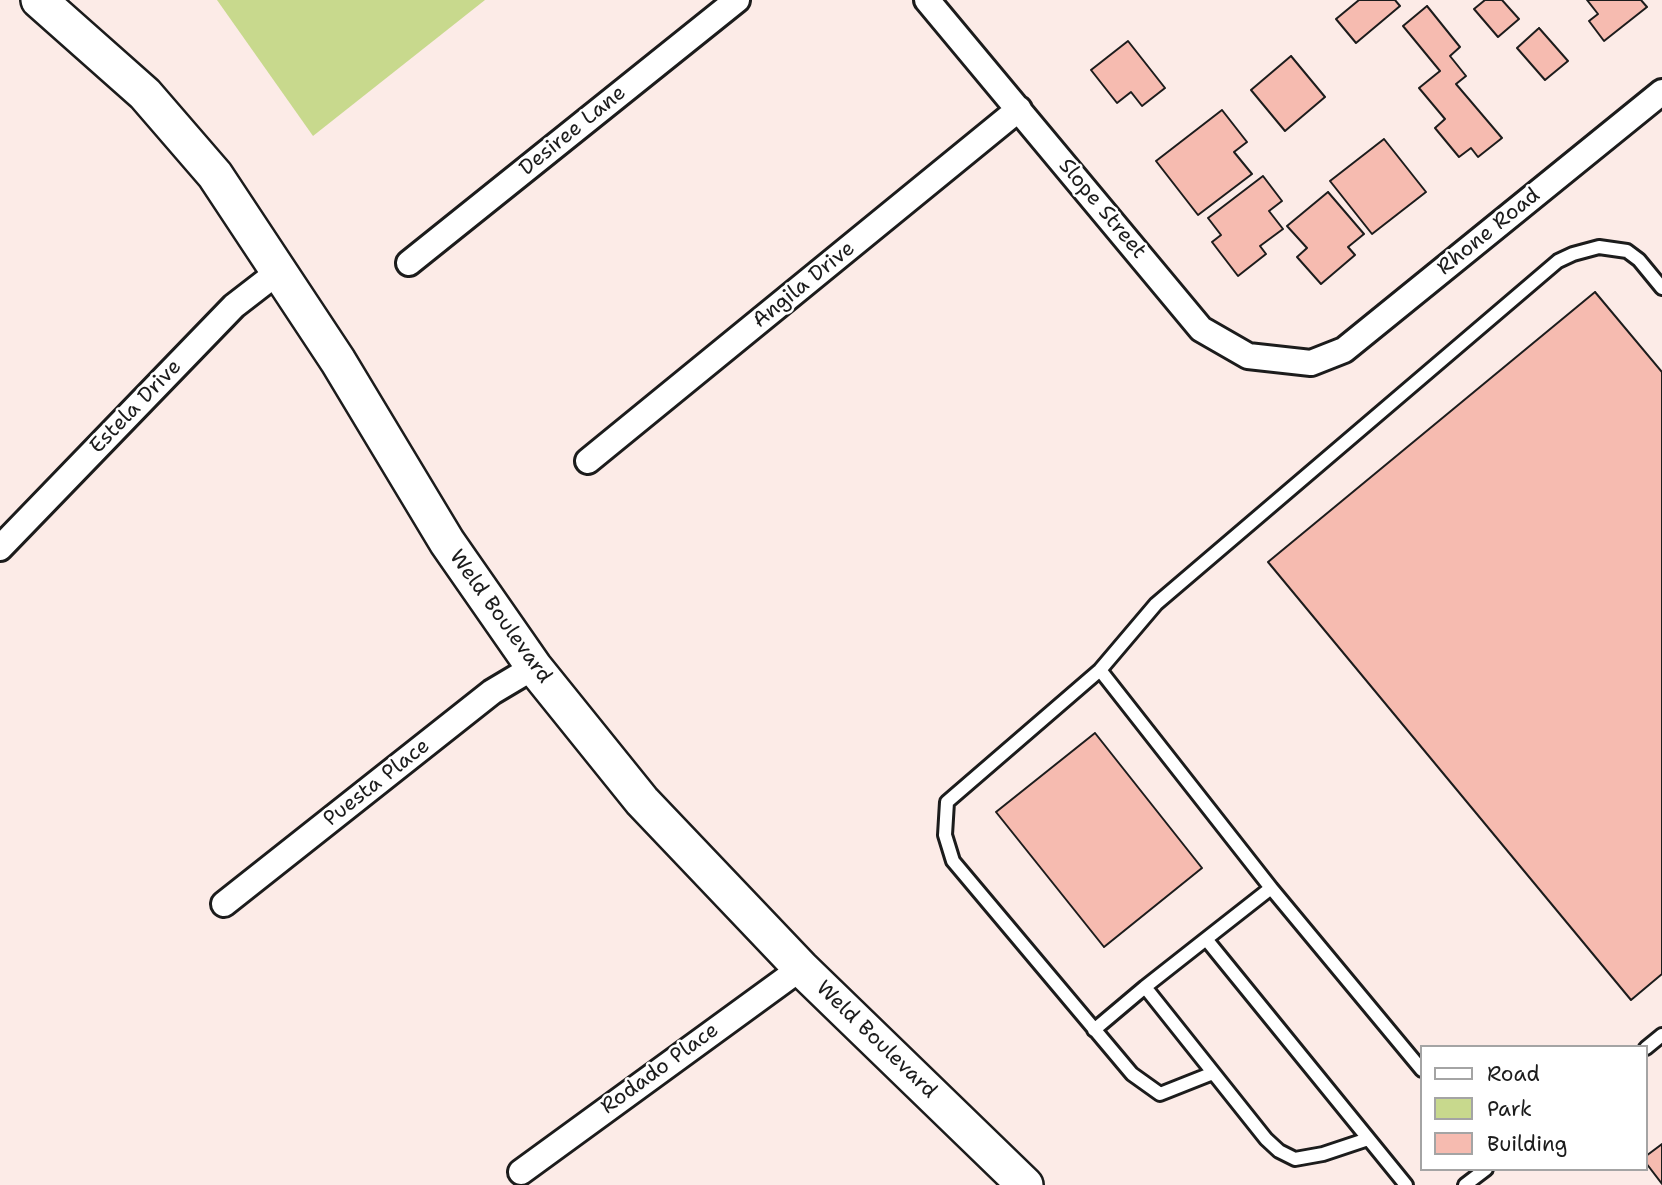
<!DOCTYPE html>
<style>
body{margin:0}
#map{position:relative;width:1662px;height:1185px;overflow:hidden;background:#fcebe7;font-family:"Shantell Sans",sans-serif}
canvas{display:block}
.legend{position:absolute;left:1420px;top:1045px;width:228px;height:126px;box-sizing:border-box;background:#fff;border:2px solid #a4a4a4;margin:0;padding:9px 12px;list-style:none;font-size:21px;color:#1c1c1c}
.legend li{display:flex;align-items:center;gap:14px;height:35px}
.legend b{width:35px;border:2px solid #a4a4a4}
</style>
<div id="map">
<canvas width="1662" height="1185"></canvas>
<ul class="legend">
<li><b style="height:9px;background:#fff"></b>Road</li>
<li><b style="height:19px;background:#c8d98d"></b>Park</li>
<li><b style="height:19px;background:#f6bbb0"></b>Building</li>
</ul>
</div>
<script>
const context = document.querySelector('canvas').getContext('2d');
context.lineJoin = 'round';
function paint(path, color) {
  context.fillStyle = color;
  context.fill(path, 'evenodd');
}
function shape(rows) {
  const path = new Path2D();
  for (const r of rows) {
    path.moveTo(r[0], r[1]);
    for (let i = 2; i < r.length; i += 2) path.lineTo(r[i], r[i + 1]);
  }
  return path;
}
function strokePath(path, color, width, dash) {
  context.strokeStyle = color;
  context.lineWidth = width;
  context.lineCap = dash ? 'butt' : 'round';
  context.setLineDash(dash || []);
  context.stroke(path);
}
function write(font, color, halo, rows, align = 'center') {
  context.font = font + ' "Shantell Sans",sans-serif';
  context.lineWidth = 5;
  context.setLineDash([]);
  context.textBaseline = 'middle';
  context.strokeStyle = halo;
  context.fillStyle = color;
  for (const [text, x, y, turn = 0] of rows) {
    context.save();
    context.translate(x, y);
    context.rotate((+turn || 0) * Math.PI / 180);
    context.textAlign = isNaN(turn) ? turn : align;
    if (halo) context.strokeText(text, 0, 0);
    context.fillText(text, 0, 0);
    context.restore();
  }
}
paint(shape([
 [217,0,485,0,313,136]
]), '#c8d98d');
const building = shape([
 [1359,0,1395,0,1400,6,1356,43,1336,19,1359,0],
 [1485,0,1502,0,1519,19,1498,37,1474,9,1485,0],
 [1587,0,1641,0,1647,7,1604,41,1589,21,1598,14,1587,0],
 [1427,6,1460,47,1450,56,1466,76,1456,84,1502,138,1478,157,1471,148,1459,157,1435,128,1445,119,1419,88,1440,71,1403,26,1427,6],
 [1539,28,1568,61,1545,80,1517,48,1539,28],
 [1128,41,1165,88,1142,106,1131,92,1117,103,1091,70,1128,41],
 [1291,56,1325,97,1285,131,1251,90,1291,56],
 [1222,110,1247,142,1234,152,1252,174,1198,215,1156,161,1222,110],
 [1384,139,1426,192,1372,234,1330,181,1384,139],
 [1263,176,1282,201,1269,211,1283,229,1260,246,1266,254,1238,276,1212,242,1221,235,1208,218,1263,176],
 [1328,192,1364,234,1348,247,1355,255,1321,284,1297,257,1307,248,1287,226,1328,192],
 [1595,292,1662,372,1662,974,1631,1000,1268,562,1595,292],
 [1095,733,1202,868,1104,947,996,812,1095,733],
 [1662,1144,1662,1184,1646,1163,1646,1156,1662,1144]
]);
paint(building, '#f6bbb0');
strokePath(building, '#1c1c1c', 2);
const lane = shape([
 [1100,670,1271,888,1422,1070],
 [1271,888,1206,939,1406,1185],
 [1206,939,1145,987,1266,1139,1279,1151,1295,1159,1323,1154,1368,1139],
 [1094,1030,1145,987],
 [1646,1048,1662,1035],
 [1213,1073,1160,1094,1132,1074,953,861,945,835,947,802,1100,670,1156,604,1558,261,1573,254,1599,247,1627,251,1639,260,1662,288],
 [1465,1185,1486,1169]
]);
const street = shape([
 [927,0,1201,329,1248,356,1311,363,1344,350,1662,92],
 [409,263,737,0],
 [588,461,1019,109],
 [0,548,234,306,278,272],
 [224,904,492,692,534,667],
 [521,1172,801,968]
]);
const secondary = shape([
 [39,0,145,94,215,175,338,361,447,542,534,667,642,801,801,968,1025,1185]
]);
strokePath(lane, '#1c1c1c', 18);
strokePath(street, '#1c1c1c', 30);
strokePath(secondary, '#1c1c1c', 40);
strokePath(lane, '#fff', 12);
strokePath(street, '#fff', 24);
strokePath(secondary, '#fff', 35);
write('21px', '#1c1c1c', '#fff', [
 ["Desiree Lane",573,131,-39],
 ["Slope Street",1102,209,50],
 ["Rhone Road",1489,232,-39],
 ["Angila Drive",804,285,-39],
 ["Estela Drive",136,407,-46],
 ["Weld Boulevard",500,617,54],
 ["Puesta Place",377,783,-38],
 ["Weld Boulevard",876,1040,44],
 ["Rodado Place",660,1069,-36]
]);
</script>
